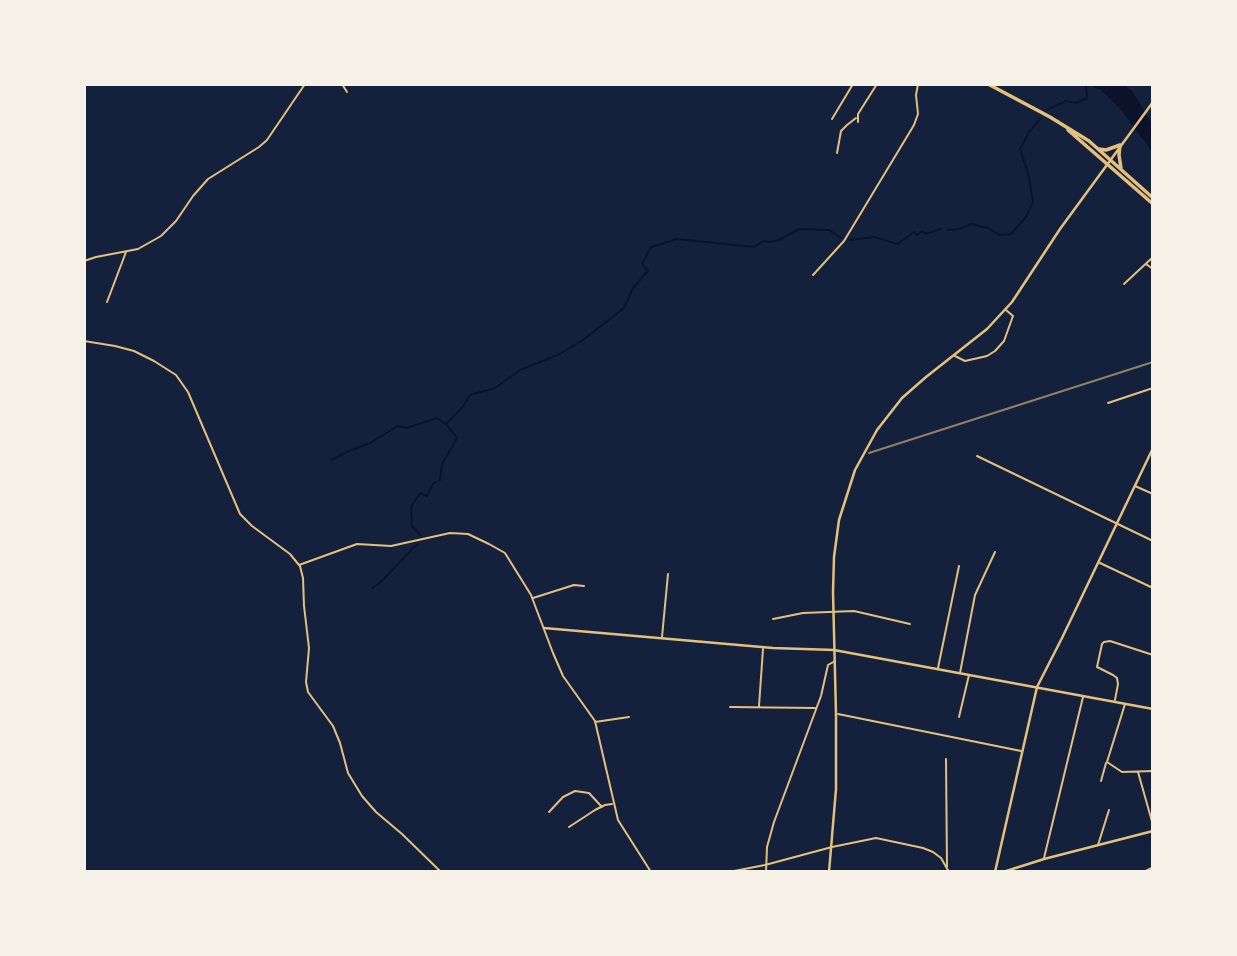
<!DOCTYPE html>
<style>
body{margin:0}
#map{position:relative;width:1237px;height:956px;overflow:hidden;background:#14213d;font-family:"Source Serif 4",serif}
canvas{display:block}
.frame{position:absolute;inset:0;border:86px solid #f6f1e7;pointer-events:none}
</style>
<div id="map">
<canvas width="1237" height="956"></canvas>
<div class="frame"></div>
</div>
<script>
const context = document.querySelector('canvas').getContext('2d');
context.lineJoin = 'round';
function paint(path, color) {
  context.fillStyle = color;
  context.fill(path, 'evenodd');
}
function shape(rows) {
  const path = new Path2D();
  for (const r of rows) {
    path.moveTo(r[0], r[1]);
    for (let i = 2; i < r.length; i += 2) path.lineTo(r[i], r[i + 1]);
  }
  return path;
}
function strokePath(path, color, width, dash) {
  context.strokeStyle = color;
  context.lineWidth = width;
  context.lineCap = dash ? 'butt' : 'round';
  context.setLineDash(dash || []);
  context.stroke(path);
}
paint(shape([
 [1086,84,1123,84,1133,92,1153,126,1153,153,1122,111,1101,90]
]), '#0b132b');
strokePath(shape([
 [1047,110,1066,101,1076,103,1087,98,1086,84],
 [948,230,960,229,971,224,988,228,999,235,1011,234,1026,217,1033,202,1028,173,1020,149,1029,132,1041,118],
 [850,240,874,237,898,244,914,232,917,235,922,231,926,234,940,229],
 [331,460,347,452,370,443,398,426,407,428,437,418,446,424,462,408,470,395,495,388,520,370,560,354,583,340,624,308,633,288,648,271,642,264,651,247,677,239,754,247,764,241,770,242,779,240,799,229,829,230,841,238],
 [421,536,412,526,411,507,420,493,427,496,433,484,440,480,442,464,457,438,446,424],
 [372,588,381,582,414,547,419,544]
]), '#0b132b', 2);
strokePath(shape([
 [342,84,347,92],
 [832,119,853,84],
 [858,122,858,114,877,84],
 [837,153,841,131,847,125,856,118],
 [84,261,96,257,138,249,161,236,176,221,193,196,208,179,259,147,267,140,305,84],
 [1146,264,1153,269],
 [813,275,844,241,914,125,918,114,916,95,918,84],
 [1124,284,1153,257],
 [107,302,126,252],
 [84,341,115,346,134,351,154,361,176,375,188,392,240,514,252,526,290,554,299,565,357,544,391,546,450,533,468,534,489,544,505,553,531,595,553,653,563,676,595,721,618,820,651,872],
 [955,356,965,361,987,356,995,351,1004,341,1013,316,1006,310],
 [1108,403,1153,388],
 [977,456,1153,541],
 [1135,486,1153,494],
 [1100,563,1153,588],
 [300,566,303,578,304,606,309,648,306,682,308,692,333,726,340,743,348,773,362,796,376,812,402,834,441,872],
 [533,598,574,585,584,586],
 [773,619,803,613,854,611,910,624],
 [662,637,668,574],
 [938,668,959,566],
 [960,673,975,595,995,552],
 [1115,700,1118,684,1117,678,1113,675,1097,667,1102,644,1104,642,1110,641,1153,655],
 [1125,704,1107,762,1122,772,1153,771],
 [759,706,763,649],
 [730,707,815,708],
 [838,714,1021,751],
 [959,717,969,675],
 [595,722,629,717],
 [946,759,947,867],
 [1138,772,1153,825],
 [1101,781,1106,763],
 [549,812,563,797,575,791,589,793,602,807],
 [569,827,595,810,605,805,612,804],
 [1098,845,1109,810],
 [1044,858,1083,697],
 [729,872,765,865,832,847,876,838,923,848,933,852,941,858,949,872],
 [766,872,767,847,774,822,821,696,828,665,835,661]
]), '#e5c07b', 2);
strokePath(shape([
 [544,628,773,648,834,650,1153,709],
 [829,872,836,789,836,714,833,592,834,557,839,520,855,470,877,430,902,398,926,377,987,329,1012,302,1060,229,1153,102],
 [995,872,1037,687,1062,638,1153,448],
 [1003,872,1044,859,1153,831]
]), '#e5c07b', 2.5);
strokePath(shape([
 [1145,872,1153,868]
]), '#e5c07b', 3.5);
strokePath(shape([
 [988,84,1050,117,1089,141,1153,198],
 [1068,130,1153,204],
 [1099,149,1106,150,1120,145,1119,155,1121,168]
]), '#e5c07b', 3.5);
strokePath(shape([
 [869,453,1153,362]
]), '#918062', 2);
</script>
